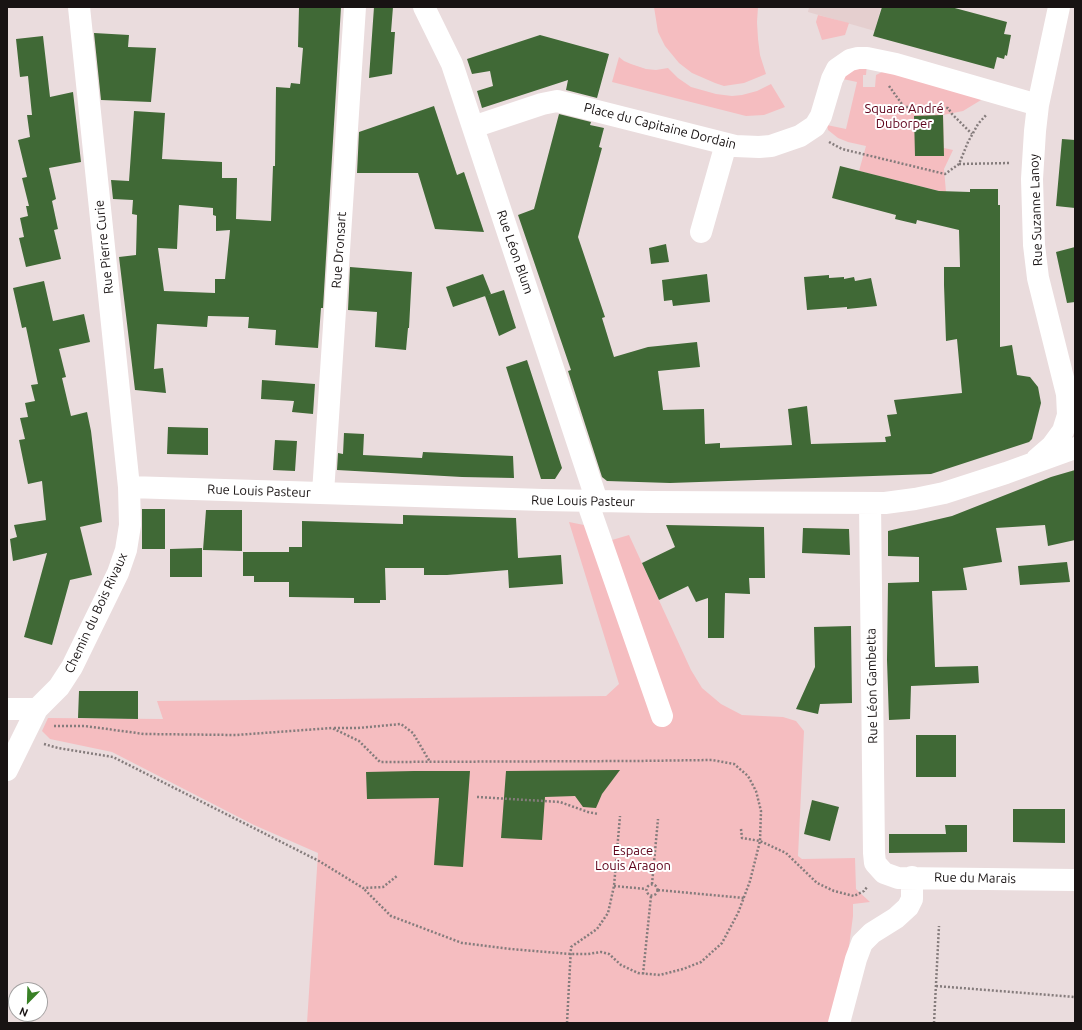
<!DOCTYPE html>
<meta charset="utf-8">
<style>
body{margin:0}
#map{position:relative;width:1082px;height:1030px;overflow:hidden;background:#eadcdd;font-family:Ubuntu,sans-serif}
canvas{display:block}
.frame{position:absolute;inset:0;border:8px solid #181313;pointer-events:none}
.north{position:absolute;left:8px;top:982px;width:40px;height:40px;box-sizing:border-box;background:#fff;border:1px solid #a3a1a1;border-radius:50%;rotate:203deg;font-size:11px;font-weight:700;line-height:16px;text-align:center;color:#181313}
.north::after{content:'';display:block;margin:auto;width:14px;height:18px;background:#398126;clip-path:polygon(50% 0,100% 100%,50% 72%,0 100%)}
</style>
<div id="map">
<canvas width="1082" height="1030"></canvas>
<div class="frame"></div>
<div class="north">N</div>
</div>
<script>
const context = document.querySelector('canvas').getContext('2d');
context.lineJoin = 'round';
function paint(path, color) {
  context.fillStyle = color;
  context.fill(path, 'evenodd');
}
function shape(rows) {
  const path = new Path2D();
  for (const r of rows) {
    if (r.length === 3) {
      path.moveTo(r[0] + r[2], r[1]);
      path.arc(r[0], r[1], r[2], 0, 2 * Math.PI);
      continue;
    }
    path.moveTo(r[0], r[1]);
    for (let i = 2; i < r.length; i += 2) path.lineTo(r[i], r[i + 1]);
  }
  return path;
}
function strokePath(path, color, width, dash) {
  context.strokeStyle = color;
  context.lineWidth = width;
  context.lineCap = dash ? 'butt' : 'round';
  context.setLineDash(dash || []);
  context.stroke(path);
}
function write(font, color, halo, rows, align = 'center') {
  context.font = font + ' Ubuntu,sans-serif';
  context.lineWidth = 4;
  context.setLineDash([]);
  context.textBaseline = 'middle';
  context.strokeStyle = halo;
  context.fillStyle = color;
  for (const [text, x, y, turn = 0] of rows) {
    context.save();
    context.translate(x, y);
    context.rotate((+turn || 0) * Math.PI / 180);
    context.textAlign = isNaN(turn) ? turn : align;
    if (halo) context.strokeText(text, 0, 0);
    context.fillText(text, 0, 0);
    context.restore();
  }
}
paint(shape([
 [809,7,881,7,875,31,808,12]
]), '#e5cfcf');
paint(shape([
 [654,7,758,7,757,22,758,39,760,55,766,74,744,83,724,86,715,83,692,73,679,63,665,46,658,32],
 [818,15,849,23,845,35,822,40,816,22],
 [619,57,624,61,631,64,646,69,656,70,668,68,678,78,691,87,716,94,732,96,742,95,757,91,771,84,785,107,764,115,746,116,612,82],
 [867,63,866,75,863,75,863,87,875,87,876,75,886,70,986,97,963,111,943,115,944,148,953,150,944,169,946,192,939,191,859,171,866,146,848,142,838,138,828,130,827,125,846,129,857,82,838,78],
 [569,522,584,525,589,528,595,545,629,535,691,670,702,688,721,704,742,715,783,717,796,721,804,731,798,856,802,859,855,858,856,889,870,902,853,904,853,916,846,969,833,1023,307,1023,318,853,254,825,112,752,50,739,42,731,48,718,163,719,157,701,606,696,619,684]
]), '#f5bdc0');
paint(shape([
 [299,7,341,7,323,308,321,308,318,348,275,345,276,330,248,328,249,317,208,316,207,327,157,324,154,369,163,368,166,393,135,390,119,257,136,255,137,215,132,214,133,200,113,199,111,180,129,181,134,111,165,113,162,159,222,162,222,178,237,178,236,219,271,221,273,166,275,166,276,87,290,88,291,83,300,84,303,48,298,47],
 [179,205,213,208,213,215,216,216,216,231,230,230,225,279,215,279,215,293,164,291,158,248,177,249],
 [374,7,393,7,391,32,395,32,392,74,369,78],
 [882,7,951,7,1007,22,1004,34,1011,35,1007,56,1005,55,1004,59,997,57,994,69,873,36],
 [94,33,129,35,128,47,156,48,151,102,101,100],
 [540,35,609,54,597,98,566,90,568,80,482,108,477,91,493,86,490,71,472,74,467,59],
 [43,36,50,97,73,92,81,162,49,168,56,199,52,201,58,229,54,230,61,259,26,267,19,238,24,237,20,218,28,216,26,206,29,206,22,178,27,177,18,140,30,137,27,115,32,115,28,76,20,77,16,39],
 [434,106,457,175,464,172,484,232,435,229,418,173,357,173,359,132],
 [559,114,591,122,590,125,604,128,599,147,602,148,578,237,605,317,602,318,614,357,648,347,697,342,700,367,658,371,663,410,704,409,705,444,720,443,720,448,792,445,788,409,807,406,811,444,886,442,885,437,891,436,887,415,897,414,894,400,962,393,957,339,946,341,944,285,944,267,960,267,959,230,917,220,916,224,895,219,896,215,832,198,840,166,939,191,970,192,970,189,998,189,998,205,1000,205,1000,347,1012,345,1017,375,1030,377,1038,387,1041,403,1032,439,1029,442,931,474,670,483,607,481,602,477,568,371,571,370,518,215,534,209],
 [943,115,944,156,915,156,914,116],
 [1062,139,1075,140,1075,208,1056,206],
 [666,244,669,262,651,264,649,248],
 [1075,247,1075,302,1067,303,1056,252],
 [350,267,412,272,409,328,408,328,406,350,375,347,377,312,348,310],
 [483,274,491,294,453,307,446,287],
 [707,274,710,302,673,306,672,300,664,301,662,280],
 [829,275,829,278,844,277,844,279,854,277,855,281,871,278,877,306,847,309,847,307,807,310,804,277],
 [44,281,53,321,84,314,90,342,59,349,66,377,62,378,71,416,87,412,91,431,102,522,80,527,92,575,70,580,52,645,24,637,47,553,13,561,10,539,17,537,14,525,46,520,42,481,28,484,19,440,25,439,20,418,28,417,25,403,35,401,31,385,38,384,26,327,22,328,13,288],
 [504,290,516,328,499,336,485,296],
 [527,360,562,468,555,479,541,479,506,367],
 [262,380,315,384,313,414,292,412,294,401,261,399],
 [168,427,208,428,208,455,167,454],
 [344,433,364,434,363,455,422,458,423,452,513,456,514,478,462,477,337,470,338,453,343,454],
 [275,440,297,441,295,471,273,470],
 [1075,470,1075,540,1048,546,1045,525,996,528,1002,562,963,568,967,590,932,591,935,667,978,666,979,683,911,686,910,719,889,720,887,660,888,583,919,582,919,557,888,556,888,531,952,516,1051,477],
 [142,509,165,509,165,549,142,549],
 [206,510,242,510,242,551,203,550],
 [403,515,516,518,518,558,561,555,563,584,509,588,508,570,447,575,424,575,424,568,385,568,386,600,380,600,380,603,354,603,354,598,289,597,289,582,254,582,254,576,243,576,243,552,289,552,289,547,302,547,302,521,403,524],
 [666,525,764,527,765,578,749,578,750,594,725,593,724,638,708,638,708,598,696,602,688,586,659,600,642,563,675,547],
 [803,528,849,529,850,555,802,553],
 [202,548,202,577,170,577,170,549],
 [1067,562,1070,582,1020,585,1018,566],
 [851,626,852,703,820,704,818,714,796,709,815,667,814,627],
 [79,691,138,691,138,719,78,718],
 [916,735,956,735,956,777,916,777],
 [620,770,602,794,596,808,583,807,575,796,545,797,542,840,501,838,506,771],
 [414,771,470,771,463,867,434,865,439,798,367,799,366,772],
 [812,800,839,807,830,841,804,834],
 [1013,809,1065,809,1065,843,1013,842],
 [945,825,967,825,967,852,889,853,889,834,946,834]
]), '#406936');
strokePath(shape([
 [889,86,904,107,948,108,952,114,972,134],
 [829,142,842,149,945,174,959,164,968,142,978,124,987,114],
 [959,164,1011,163],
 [54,726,85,726,144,734,236,735,332,728,359,741,380,762,635,761,712,760,734,764,748,776,756,791,761,811,760,841,750,881,738,913,722,943,701,962,683,969,660,975,638,973,621,965,609,954,601,952,588,954,570,954,511,949,462,943,391,916,363,888],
 [334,728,358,728,401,724,413,733,430,762],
 [44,744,58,748,113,757,319,861,363,888,383,887,397,876],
 [477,797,560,802,588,812,598,814],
 [741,829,742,838,760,841,786,853,817,883,834,891,854,896,864,891,867,887],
 [652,884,658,819],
 [652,890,5.5],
 [614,886,646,889],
 [658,890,744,898],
 [643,974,651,896],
 [936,986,1075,997],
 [567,1023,571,947,597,929,608,913,614,886,620,816],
 [934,1023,939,926]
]), '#857c7c', 2.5, [2, 2]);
strokePath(shape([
 [424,7,452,64,597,501],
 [1059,7,1038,105,1035,131,1032,179,1034,245,1038,278,1067,394,1075,409],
 [473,127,542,104,557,101,735,146,759,147,771,146,800,136,815,126,821,116,832,79,837,69,850,60,858,58,867,58,896,64,1038,105],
 [701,232,726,144],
 [1037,459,1052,446,1063,431,1068,415,1067,394],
 [129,487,543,500,652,502,885,503,915,499,944,493,1006,473,1075,448],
 [323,493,355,7],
 [587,501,662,716],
 [870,503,874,853,875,863,884,873,898,878,1075,880],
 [7,709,37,709],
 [7,770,37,709,59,687,72,667,118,573,126,550,130,525,129,487,79,7],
 [839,1023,856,959,862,943,872,933,896,918,908,907,912,899,912,877]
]), '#fff', 22);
write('13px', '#5f031b', '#fff', [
 ["Square André",904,109],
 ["Duborper",904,124],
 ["Espace",633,851],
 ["Louis Aragon",633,866]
]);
write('13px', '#181313', '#fff', [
 ["Place du Capitaine Dordain",660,126,14],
 ["Rue Suzanne Lanoy",1036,210,-92],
 ["Rue Pierre Curie",104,247,-96],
 ["Rue Dronsart",339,250,-86],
 ["Rue Léon Blum",515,252,71],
 ["Rue Louis Pasteur",259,491,2],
 ["Rue Louis Pasteur",583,501,1],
 ["Chemin du Bois Rivaux",96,613,-65],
 ["Rue Léon Gambetta",872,686,-91],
 ["Rue du Marais",975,878,1]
]);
</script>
